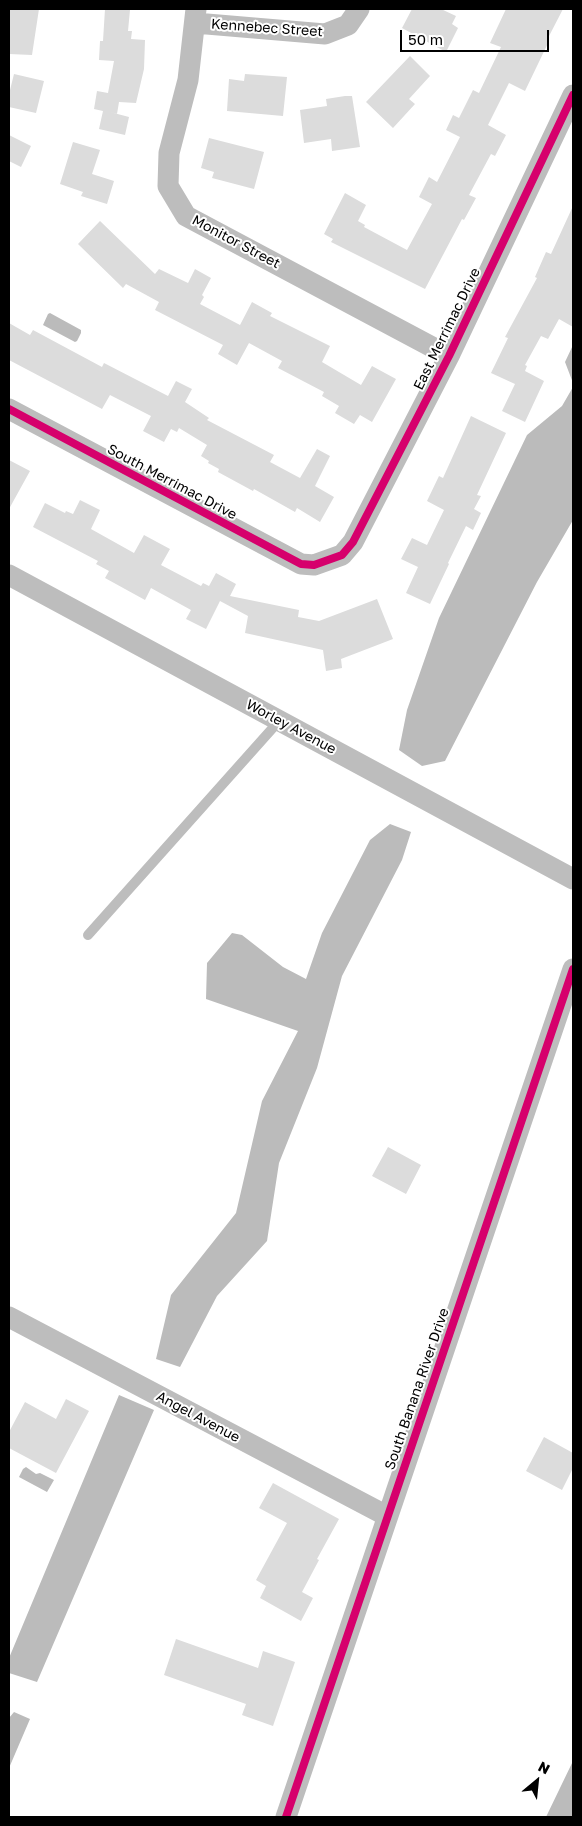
<!DOCTYPE html>
<style>
body{margin:0}
#map{position:relative;width:582px;height:1826px;overflow:hidden;background:#fff;font-family:"Golos Text",sans-serif}
canvas{display:block}
.frame{position:absolute;inset:0;border:10px solid #000;pointer-events:none}
.north{position:absolute;left:512px;top:1756px;width:50px;height:50px;-webkit-text-stroke:4px #fff;paint-order:stroke;rotate:28deg;font-size:14px;font-weight:700;line-height:20px;text-align:center;color:#000}
.north::after{content:'';display:block;margin:auto;width:18px;height:22px;background:#000;clip-path:polygon(50% 0,100% 100%,50% 72%,0 100%)}
.scale{position:absolute;left:400px;top:30px;width:149px;height:22px;box-sizing:border-box;border:2px solid #000;border-top:0;padding-left:6px;font-size:15px;line-height:18px;white-space:nowrap;color:#000;-webkit-text-stroke:4px #fff;paint-order:stroke}
</style>
<div id="map">
<canvas width="582" height="1826"></canvas>
<div class="frame"></div>
<div class="north">N</div>
<div class="scale">50 m</div>
</div>
<script>
const context = document.querySelector('canvas').getContext('2d');
context.lineJoin = 'round';
function paint(path, color) {
  context.fillStyle = color;
  context.fill(path, 'evenodd');
}
function shape(rows) {
  const path = new Path2D();
  for (const r of rows) {
    path.moveTo(r[0], r[1]);
    for (let i = 2; i < r.length; i += 2) path.lineTo(r[i], r[i + 1]);
  }
  return path;
}
function strokePath(path, color, width, dash) {
  context.strokeStyle = color;
  context.lineWidth = width;
  context.lineCap = dash ? 'butt' : 'round';
  context.setLineDash(dash || []);
  context.stroke(path);
}
function write(font, color, halo, rows, align = 'center') {
  context.font = font + ' "Golos Text",sans-serif';
  context.lineWidth = 4;
  context.setLineDash([]);
  context.textBaseline = 'middle';
  context.strokeStyle = halo;
  context.fillStyle = color;
  for (const [text, x, y, turn = 0] of rows) {
    context.save();
    context.translate(x, y);
    context.rotate((+turn || 0) * Math.PI / 180);
    context.textAlign = isNaN(turn) ? turn : align;
    if (halo) context.strokeText(text, 0, 0);
    context.fillText(text, 0, 0);
    context.restore();
  }
}
paint(shape([
 [50,313,81,330,81,333,77,341,75,342,43,325,48,314],
 [573,345,573,383,565,362],
 [573,387,573,520,537,582,445,761,422,766,399,750,407,710,439,618,527,435,562,406],
 [390,824,411,832,402,860,342,976,317,1068,279,1163,267,1241,217,1296,180,1367,156,1359,171,1295,236,1213,262,1101,298,1031,206,999,207,963,232,933,242,935,283,967,306,979,322,933,370,840],
 [119,1395,154,1410,37,1682,9,1673,9,1658],
 [26,1467,36,1474,40,1473,54,1480,47,1492,19,1477,23,1469],
 [14,1712,30,1719,9,1768,9,1718],
 [573,1761,573,1817,546,1817]
]), '#bbb');
paint(shape([
 [9,9,39,9,32,55,9,54],
 [105,9,130,10,128,31,132,31,131,39,145,40,144,69,136,103,119,102,117,114,110,112,129,117,125,135,99,129,103,111,94,109,97,91,108,93,114,61,99,60,100,41,103,41],
 [412,9,441,9,456,16,452,24,458,28,446,52,402,28],
 [506,9,563,9,547,40,549,41,525,91,509,83,488,125,506,135,495,156,491,154,469,195,476,198,464,220,462,219,425,289,331,242,333,239,324,234,345,193,366,205,358,221,365,225,364,227,407,250,432,204,419,197,429,177,437,182,460,137,446,130,453,115,459,118,473,90,479,93,501,47,490,43],
 [410,56,430,76,409,99,415,104,393,128,366,102],
 [14,74,44,81,36,113,9,107,9,94],
 [245,74,287,77,283,116,227,111,229,79,244,81],
 [345,96,352,96,360,147,332,151,331,139,304,143,300,110,327,106,326,99],
 [9,135,31,146,21,167,9,161],
 [209,138,264,152,254,189,212,178,214,172,201,168],
 [73,142,100,150,92,174,114,181,107,204,81,196,83,192,60,184],
 [573,206,573,327,559,319,548,339,541,336,525,365,527,366,525,371,544,381,525,422,502,411,515,384,491,373,508,338,505,337,537,278,535,277,546,252,551,254],
 [100,221,155,274,159,269,188,283,195,269,211,278,202,295,204,297,200,304,240,325,252,302,272,313,270,316,330,346,322,362,361,385,372,366,396,379,372,422,360,415,354,424,335,413,339,406,322,396,324,392,278,368,282,361,249,343,237,365,218,354,223,345,155,310,159,302,126,284,123,288,78,244],
 [9,323,30,335,33,330,102,367,104,363,168,396,176,381,192,389,185,402,209,418,207,420,274,455,270,462,300,478,317,449,330,456,315,486,334,497,320,522,297,508,295,512,254,489,253,491,218,472,219,469,208,463,209,461,201,456,207,445,179,428,177,432,171,429,164,442,143,431,151,416,110,395,102,409,9,360],
 [471,416,506,433,477,495,481,496,474,509,481,513,473,530,466,526,448,563,449,564,430,604,406,593,418,567,401,559,412,538,427,545,444,510,427,501,439,476,443,478],
 [9,460,30,471,9,509],
 [80,500,100,510,91,529,134,553,144,535,170,549,161,565,201,586,203,583,209,586,216,573,236,584,230,596,299,610,298,617,319,621,377,599,393,639,341,659,342,668,326,671,323,650,245,633,248,616,220,601,206,629,186,619,191,610,151,588,145,600,105,578,109,571,96,564,98,561,33,527,45,503,65,513,66,511,73,514],
 [388,1147,421,1165,406,1194,372,1176],
 [66,1399,89,1411,56,1473,9,1448,9,1432,25,1402,56,1419],
 [544,1437,573,1453,573,1468,562,1490,526,1471],
 [273,1483,339,1519,317,1559,319,1560,302,1592,313,1598,301,1621,260,1598,266,1586,256,1580,287,1523,259,1508],
 [176,1639,258,1668,263,1651,295,1662,273,1726,242,1715,246,1704,164,1675]
]), '#dcdcdc');
strokePath(shape([
 [88,935,279,721]
]), '#bdbdbd', 10);
strokePath(shape([
 [196,9,188,80,169,153,168,186,186,216,449,356],
 [195,23,325,34,348,25,359,9],
 [9,409,301,564,314,565,342,555,353,542,449,356,573,95],
 [9,575,573,879],
 [9,1317,387,1516],
 [286,1817,573,969]
]), '#bdbdbd', 21);
strokePath(shape([
 [9,409,301,564,314,565,342,555,353,542,449,356,573,95],
 [286,1817,573,969]
]), '#d6006c', 8);
write('14px', '#000', '#fff', [
 ["Kennebec Street",267,28,4],
 ["Monitor Street",236,242,28],
 ["East Merrimac Drive",447,329,-64],
 ["South Merrimac Drive",172,482,28],
 ["Worley Avenue",291,727,28],
 ["South Banana River Drive",417,1389,-71],
 ["Angel Avenue",198,1417,28]
]);
</script>
